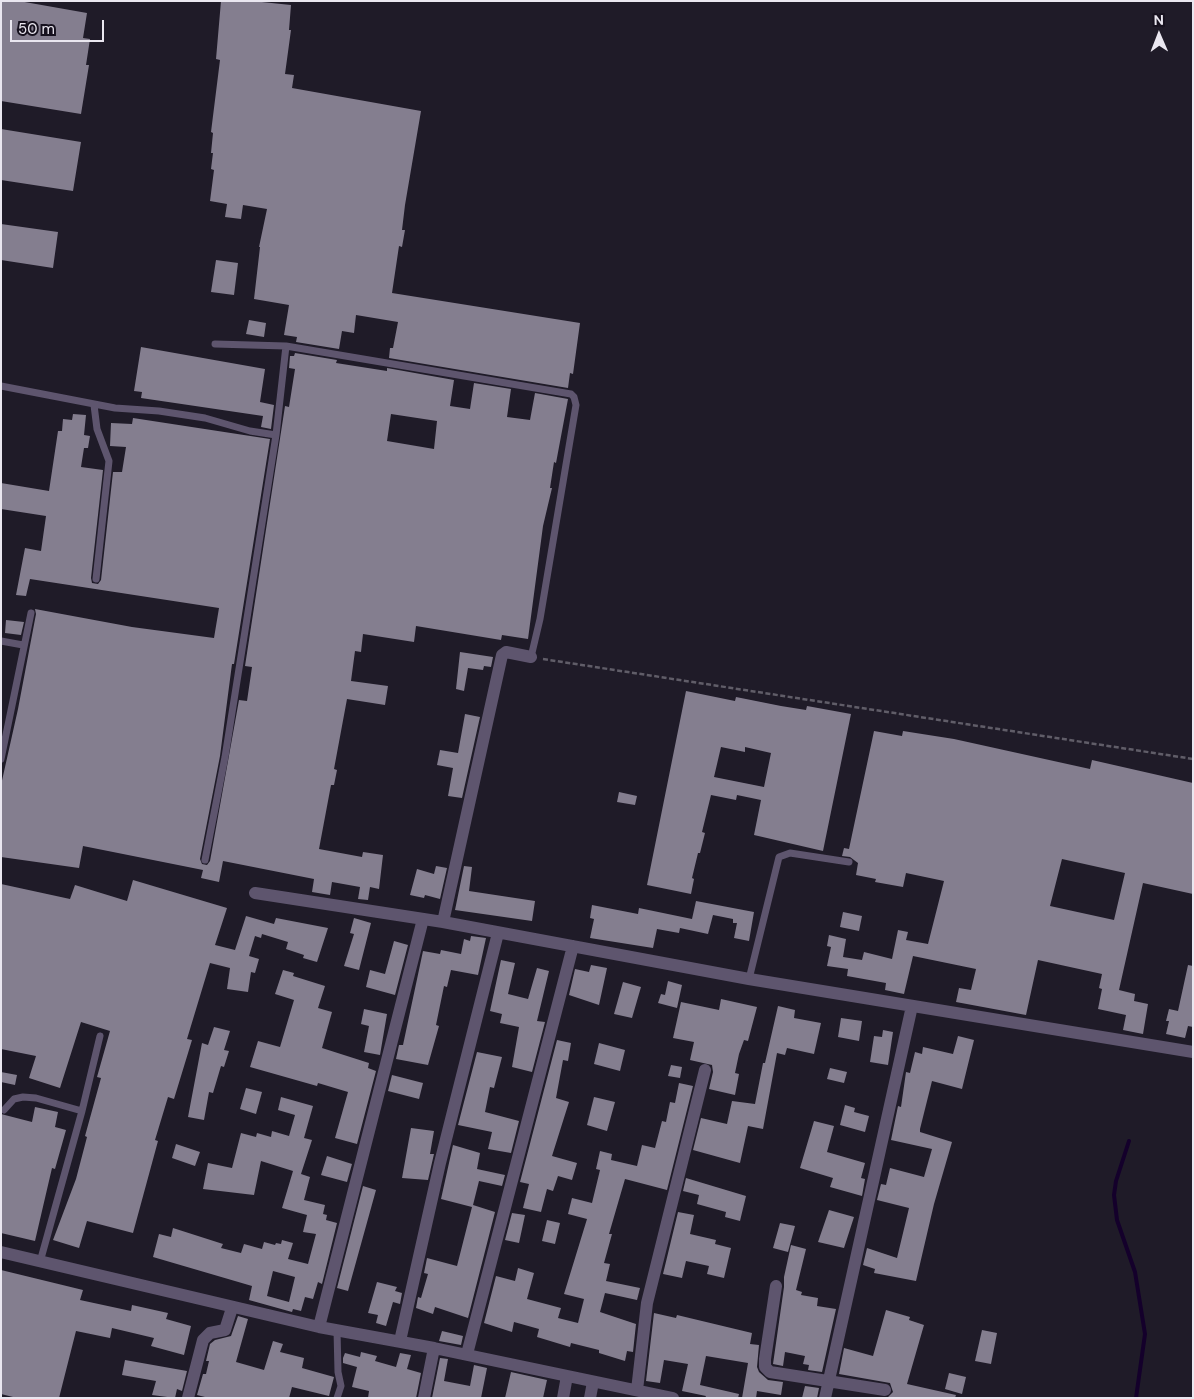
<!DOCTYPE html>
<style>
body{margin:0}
#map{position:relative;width:1194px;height:1399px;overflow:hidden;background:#1f1b28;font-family:"DM Sans",sans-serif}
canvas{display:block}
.frame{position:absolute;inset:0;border:2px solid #eae7f0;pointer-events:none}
.north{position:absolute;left:1134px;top:10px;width:50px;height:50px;-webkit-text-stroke:4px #16111e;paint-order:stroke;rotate:359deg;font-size:14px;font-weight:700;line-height:20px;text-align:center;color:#eae7f0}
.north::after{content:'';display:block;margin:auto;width:18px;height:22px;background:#eae7f0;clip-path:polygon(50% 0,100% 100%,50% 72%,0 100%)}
.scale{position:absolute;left:10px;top:20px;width:94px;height:22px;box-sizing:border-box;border:2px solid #eae7f0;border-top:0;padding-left:6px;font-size:15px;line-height:18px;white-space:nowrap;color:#eae7f0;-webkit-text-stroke:4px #16111e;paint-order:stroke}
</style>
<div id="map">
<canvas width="1194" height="1399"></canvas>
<div class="frame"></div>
<div class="north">N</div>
<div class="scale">50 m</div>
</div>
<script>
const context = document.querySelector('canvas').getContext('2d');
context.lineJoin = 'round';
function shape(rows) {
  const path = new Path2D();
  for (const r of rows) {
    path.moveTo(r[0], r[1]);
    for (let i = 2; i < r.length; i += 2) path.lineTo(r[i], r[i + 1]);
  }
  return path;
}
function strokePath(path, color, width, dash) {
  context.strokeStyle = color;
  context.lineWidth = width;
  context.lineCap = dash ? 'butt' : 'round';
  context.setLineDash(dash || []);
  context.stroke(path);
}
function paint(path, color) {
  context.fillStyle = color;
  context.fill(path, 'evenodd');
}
strokePath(shape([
 [1129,1141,1116,1181,1114,1195,1117,1220,1135,1272,1145,1334,1136,1398]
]), '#14002b', 4);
paint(shape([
 [1,1,19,1,87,13,83,38,90,39,86,65,89,65,81,114,1,101],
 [221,1,252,1,291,5,289,30,291,30,285,74,294,75,292,88,421,111,405,205,402,230,405,230,402,247,399,246,392,293,580,323,573,374,570,373,568,388,389,358,390,348,393,348,398,322,356,315,354,333,342,331,339,349,296,342,297,337,284,335,289,305,254,299,260,247,259,247,267,209,243,205,241,219,225,217,227,204,210,201,214,170,211,169,213,153,211,153,213,133,211,132,220,60,216,59],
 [1,129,81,142,73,191,1,180],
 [1,224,58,232,53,268,1,260],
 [216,260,238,263,234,295,211,292],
 [249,320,266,323,264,337,246,334],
 [141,347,265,369,260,402,274,405,271,429,261,427,263,416,141,398,142,392,134,391],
 [295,353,337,360,336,363,387,371,387,368,454,380,450,406,470,409,474,383,511,389,507,417,530,420,535,393,568,399,556,463,554,462,550,488,552,488,543,526,528,639,502,635,501,640,416,626,414,642,363,634,361,652,355,651,351,681,388,686,385,705,347,699,334,769,337,770,334,785,331,785,319,849,362,857,363,852,383,855,379,889,370,887,368,900,358,899,360,887,332,882,330,895,312,892,314,879,223,861,219,882,201,878,203,870,83,846,79,868,1,857,1,785,18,709,36,614,35,609,132,627,214,638,219,608,30,579,26,596,16,595,25,548,41,551,46,516,1,509,1,483,49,491,58,431,62,431,63,419,72,420,73,414,86,415,84,435,90,436,88,448,84,448,81,467,103,470,91,578,92,583,98,584,101,580,113,472,122,472,126,447,110,446,111,423,132,424,133,418,270,439,234,664,232,664,220,756,200,859,202,864,207,865,210,861,239,700,247,701,252,667,245,666,285,406,289,407,295,369,289,368,290,356,294,356],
 [391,414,437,421,434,449,387,441],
 [6,620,24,622,21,635,5,633],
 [460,652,493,657,491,667,484,666,483,670,468,668,464,691,456,689],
 [686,691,735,701,736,697,781,706,806,710,807,706,851,714,823,851,754,835,761,800,737,795,736,800,711,795,702,832,705,833,700,853,698,853,692,878,694,879,691,894,647,885],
 [721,747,745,752,745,747,771,753,764,787,714,777],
 [465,714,480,717,462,798,448,796,453,768,437,765,440,750,458,753],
 [874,731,902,736,903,731,954,739,1090,769,1092,760,1193,783,1193,894,1143,883,1119,990,1135,994,1134,1001,1148,1004,1143,1034,1123,1030,1126,1015,1098,1009,1102,989,1099,988,1102,974,1038,960,1026,1015,956,1002,959,988,971,990,976,969,913,956,904,994,885,990,886,983,847,976,848,969,827,966,831,947,827,946,829,935,846,939,843,957,862,960,864,952,892,959,898,930,908,932,906,940,928,944,944,881,906,873,903,887,875,882,876,879,856,875,858,863,850,857,842,856,844,848,849,849],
 [1062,859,1125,873,1114,920,1050,906],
 [619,792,637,796,635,805,617,802],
 [436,866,447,868,440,899,425,895,424,898,410,895,417,869,434,874],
 [464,866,472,867,469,891,535,901,532,921,455,910],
 [133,880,227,908,215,945,235,950,246,916,274,924,276,918,328,928,317,962,303,958,304,955,286,949,288,942,262,934,261,938,255,936,249,956,259,959,255,973,251,972,248,992,227,989,230,968,210,963,187,1039,192,1040,174,1099,168,1097,155,1140,158,1141,133,1233,87,1221,79,1248,53,1240,76,1179,87,1137,85,1136,101,1078,97,1077,110,1031,81,1022,60,1088,29,1078,36,1056,1,1049,1,884,70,899,75,885,127,901],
 [696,901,754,912,749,941,734,938,737,923,733,923,733,919,713,915,708,934,680,928,679,933,657,929,653,948,590,938,594,919,590,918,592,905,638,914,639,908,692,919],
 [843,912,862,916,859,931,840,927],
 [354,918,371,923,359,970,344,966,354,934,350,933],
 [471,936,486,938,478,975,451,970,447,987,444,986,436,1025,439,1026,428,1065,396,1059,399,1045,403,1045,423,951,440,954,441,950,461,954,464,939,470,941],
 [394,941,408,945,395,995,366,987,370,970,385,974],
 [501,960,515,963,508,994,528,999,537,968,549,971,537,1021,545,1022,532,1072,512,1067,519,1027,500,1023,502,1014,490,1011],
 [591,965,607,968,599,1005,569,995,575,969,589,972],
 [1188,965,1193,966,1193,1027,1188,1026,1185,1038,1166,1034,1169,1021,1166,1021,1169,1009,1178,1011],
 [283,970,294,973,293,976,325,986,318,1008,332,1012,322,1048,369,1063,368,1068,376,1071,357,1144,335,1138,348,1092,318,1083,317,1086,250,1067,258,1041,280,1047,294,1000,275,994],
 [668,981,682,985,677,1008,658,1003,661,994,665,995],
 [623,982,641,987,632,1018,614,1014],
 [721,999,757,1007,748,1041,744,1040,739,1054,735,1073,739,1074,735,1095,709,1089,713,1072,712,1065,690,1060,694,1042,673,1038,681,1002,719,1010],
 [778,1006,795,1010,794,1018,821,1023,814,1054,787,1048,785,1055,777,1053,763,1129,748,1126,740,1163,693,1150,701,1118,727,1124,732,1101,755,1104,763,1063,765,1063],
 [364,1009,387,1014,380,1055,364,1052,369,1026,361,1024],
 [841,1018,862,1021,859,1041,838,1037],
 [214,1027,230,1031,224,1050,229,1051,224,1067,221,1066,213,1093,209,1092,204,1120,188,1117,202,1043,208,1045],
 [883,1030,893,1032,888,1065,870,1062,874,1036,882,1037],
 [958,1036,974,1040,962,1089,932,1081,920,1129,920,1132,952,1142,934,1204,916,1281,874,1273,875,1269,863,1265,867,1248,897,1258,909,1208,877,1200,881,1184,886,1185,890,1168,924,1177,932,1149,891,1140,898,1106,901,1107,906,1072,910,1073,915,1052,922,1054,923,1047,953,1054],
 [557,1040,571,1043,568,1061,563,1060,556,1098,569,1102,552,1156,577,1163,572,1180,558,1176,553,1191,547,1189,541,1212,523,1208,529,1184,520,1182],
 [599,1043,625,1050,620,1071,594,1064],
 [477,1052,502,1057,494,1088,490,1087,485,1112,519,1121,511,1153,488,1149,492,1132,458,1125],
 [671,1065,682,1067,680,1078,668,1076],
 [830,1068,847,1072,844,1083,827,1079],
 [1,1072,17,1075,15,1085,1,1082],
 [392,1075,423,1083,419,1099,388,1091],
 [679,1083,693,1086,667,1190,625,1179,609,1234,612,1234,604,1263,610,1264,606,1281,640,1288,637,1300,605,1293,600,1312,636,1324,633,1352,627,1351,625,1361,599,1353,599,1350,571,1343,570,1347,537,1337,539,1329,514,1322,512,1332,484,1323,496,1276,515,1281,518,1268,534,1273,527,1299,561,1308,558,1318,578,1323,584,1299,564,1294,587,1219,568,1214,572,1198,592,1203,600,1170,596,1169,600,1151,612,1154,611,1160,637,1166,642,1145,655,1148,662,1121,666,1122,670,1102,675,1103],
 [246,1088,262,1092,256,1114,240,1109],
 [281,1097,313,1106,304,1138,312,1140,301,1174,310,1177,304,1200,325,1205,323,1214,327,1215,326,1220,337,1223,322,1284,318,1282,313,1299,305,1297,301,1311,293,1309,292,1312,249,1300,252,1286,153,1257,159,1234,171,1237,173,1228,223,1244,221,1248,241,1253,244,1244,262,1249,264,1242,275,1245,276,1243,281,1244,282,1240,293,1243,288,1259,308,1264,316,1234,303,1232,307,1215,282,1208,293,1171,261,1161,254,1195,203,1189,208,1163,232,1168,241,1133,256,1137,257,1133,271,1137,272,1131,289,1136,295,1115,278,1110],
 [273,1271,295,1277,289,1302,267,1296],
 [594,1097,615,1102,607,1131,587,1125],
 [845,1105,855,1108,854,1112,869,1116,865,1132,840,1125],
 [35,1107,58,1112,55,1127,66,1130,55,1169,52,1168,35,1241,1,1233,1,1114,32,1122],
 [814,1121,834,1126,827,1152,865,1163,861,1178,865,1179,862,1196,830,1187,833,1178,800,1168],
 [411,1128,434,1131,430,1154,434,1154,428,1180,402,1178],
 [176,1144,200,1152,195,1166,172,1158],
 [453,1145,480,1153,477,1169,505,1175,502,1186,479,1181,473,1205,495,1212,468,1318,435,1307,433,1314,416,1308,418,1297,421,1298,428,1274,424,1273,427,1258,457,1266,472,1207,441,1199],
 [327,1156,352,1164,347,1182,321,1175],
 [686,1178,746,1196,740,1221,725,1217,726,1212,697,1204,699,1195,683,1191],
 [363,1186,376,1190,348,1291,337,1288],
 [829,1210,854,1217,844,1248,818,1242],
 [678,1212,694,1215,690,1234,716,1240,715,1244,731,1248,724,1278,707,1274,709,1266,686,1261,682,1278,663,1274],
 [512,1213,525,1215,519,1243,505,1240],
 [547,1220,560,1223,555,1244,542,1241],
 [780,1223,795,1226,788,1252,773,1248],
 [791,1245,806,1249,796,1290,802,1292,801,1295,818,1298,817,1306,836,1309,822,1372,808,1370,809,1365,803,1364,805,1356,785,1352,783,1366,773,1364,784,1287,784,1277],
 [1,1270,83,1290,80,1300,131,1311,132,1305,168,1313,166,1319,191,1326,184,1355,151,1346,154,1338,112,1328,110,1338,76,1331,59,1398,17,1398,1,1394],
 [377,1282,397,1287,395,1291,402,1293,400,1304,393,1302,386,1326,376,1323,378,1315,368,1313],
 [886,1310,910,1317,909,1320,924,1325,907,1384,956,1395,955,1398,887,1398,893,1392,890,1383,839,1374,844,1348,873,1356],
 [654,1313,676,1318,677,1315,752,1333,750,1344,759,1345,757,1367,759,1372,768,1380,783,1382,781,1395,757,1391,756,1398,742,1398,748,1363,706,1356,700,1385,739,1394,738,1398,705,1398,706,1396,682,1391,688,1364,664,1360,660,1383,646,1381],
 [238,1316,248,1319,236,1362,264,1370,273,1341,283,1344,280,1352,304,1358,302,1368,334,1377,329,1396,292,1387,289,1398,209,1398,197,1395,203,1374,206,1374,209,1361,206,1361,210,1344,215,1340,231,1336],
 [982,1330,997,1333,991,1364,975,1361],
 [442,1331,463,1336,461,1345,439,1341],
 [361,1352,377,1356,375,1361,396,1367,400,1353,411,1355,407,1369,421,1373,416,1398,368,1398,369,1391,352,1387,357,1367,343,1363,343,1358,345,1353,360,1357],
 [440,1358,448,1359,444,1381,470,1386,474,1365,487,1368,481,1398,432,1398],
 [125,1360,187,1371,182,1391,177,1389,175,1398,152,1395,156,1381,122,1375],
 [511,1372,547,1380,543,1398,505,1398],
 [949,1373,966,1377,962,1394,945,1389],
 [805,1386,819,1388,817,1398,802,1398]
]), '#847e8f');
strokePath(shape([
 [543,659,1193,759]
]), '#605d68', 2.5, [5, 2.5]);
strokePath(shape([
 [215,344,286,346],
 [1,386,115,408,159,411,205,418,250,431,276,435],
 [94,405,97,429,109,461,96,579],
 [1,641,23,645],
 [1,759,31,613],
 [205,860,225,757,276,435,286,346,571,394,574,397,576,405,540,619,531,657],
 [749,979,779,857,790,853,849,862],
 [4,1110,14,1099,23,1097,36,1098,82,1111],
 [40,1262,82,1111,100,1036],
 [337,1330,338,1372,341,1386,337,1398]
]), '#5e556e', 7);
strokePath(shape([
 [255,893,443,922,749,979,1193,1052],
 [443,922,502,655,506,652,531,657],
 [1,1252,319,1327,434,1348,673,1398],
 [776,1286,765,1359,765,1367,770,1372,885,1390],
 [319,1327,423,919],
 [400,1341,440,1163,498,933],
 [467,1354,573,946],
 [637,1390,647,1303,705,1070],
 [188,1398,203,1340,210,1333,225,1330,232,1308],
 [424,1398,434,1348],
 [563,1398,567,1376],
 [590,1398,593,1382],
 [825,1398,912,1006]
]), '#5e556e', 12);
</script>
